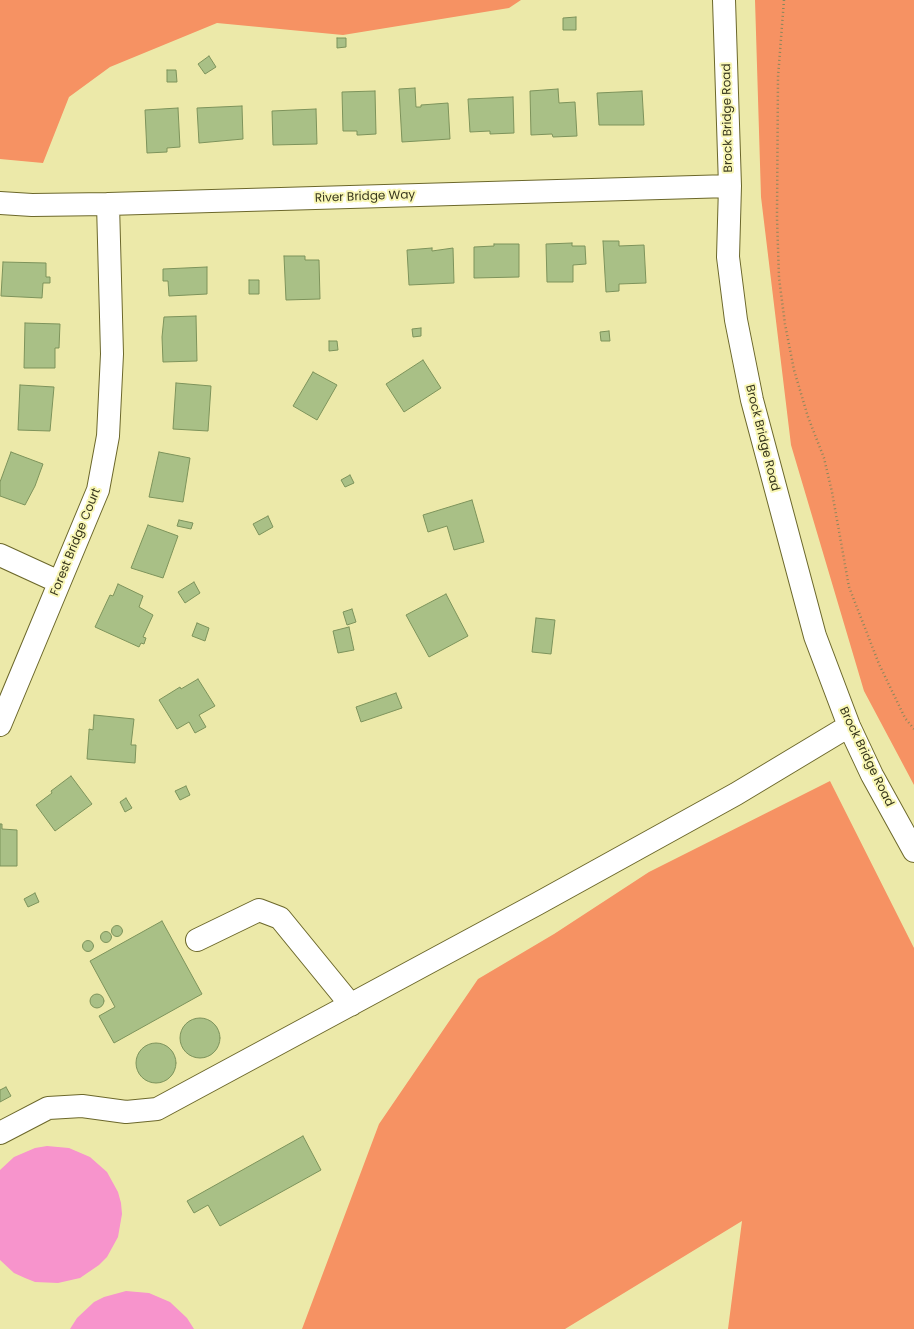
<!DOCTYPE html>
<style>
body{margin:0}
canvas{display:block;background:#ece9a9}
</style>
<canvas width="914" height="1329"></canvas>
<script>
const context = document.querySelector('canvas').getContext('2d');
context.lineJoin = 'round';
function paint(path, color) {
  context.fillStyle = color;
  context.fill(path, 'evenodd');
}
function shape(rows) {
  const path = new Path2D();
  for (const r of rows) {
    if (r.length === 3) {
      path.moveTo(r[0] + r[2], r[1]);
      path.arc(r[0], r[1], r[2], 0, 2 * Math.PI);
      continue;
    }
    path.moveTo(r[0], r[1]);
    for (let i = 2; i < r.length; i += 2) path.lineTo(r[i], r[i + 1]);
  }
  return path;
}
function strokePath(path, color, width, dash) {
  context.strokeStyle = color;
  context.lineWidth = width;
  context.lineCap = dash ? 'butt' : 'round';
  context.setLineDash(dash || []);
  context.stroke(path);
}
function write(font, color, halo, rows, align = 'center') {
  context.font = font + ' Poppins,sans-serif';
  context.lineWidth = 4;
  context.setLineDash([]);
  context.textBaseline = 'middle';
  context.strokeStyle = halo;
  context.fillStyle = color;
  for (const [text, x, y, turn = 0] of rows) {
    context.save();
    context.translate(x, y);
    context.rotate((+turn || 0) * Math.PI / 180);
    context.textAlign = isNaN(turn) ? turn : align;
    if (halo) context.strokeText(text, 0, 0);
    context.fillText(text, 0, 0);
    context.restore();
  }
}
paint(shape([
 [0,0,521,0,509,8,343,35,217,23,110,67,69,97,43,163,0,159],
 [755,0,914,0,914,785,864,691,791,445,761,197],
 [830,781,914,948,914,1329,728,1329,742,1221,565,1329,302,1329,379,1124,478,979,554,934,649,872]
]), '#f69263');
paint(shape([
 [47,1146,69,1148,90,1157,107,1172,118,1192,121,1203,122,1214,118,1237,107,1257,99,1265,80,1278,58,1283,35,1282,25,1278,14,1273,0,1260,0,1170,14,1157,35,1148],
 [126,1291,149,1293,170,1302,187,1318,194,1329,70,1329,77,1318,94,1302,104,1297]
]), '#f794cc');
const building = shape([
 [576,17,576,30,563,30,563,18,576,17],
 [337,38,346,38,346,47,337,48,337,38],
 [209,56,216,67,205,74,198,64,209,56],
 [167,70,176,70,177,82,167,82,167,70],
 [415,88,416,107,421,107,421,105,448,103,450,139,402,142,399,89,415,88],
 [558,89,559,103,575,102,577,136,553,137,552,134,531,135,530,91,558,89],
 [375,91,376,134,359,135,357,135,357,131,343,131,342,92,375,91],
 [642,91,644,125,599,125,597,93,642,91],
 [513,97,514,133,490,134,490,131,470,132,468,99,513,97],
 [242,106,243,139,199,143,197,108,242,106],
 [178,108,180,147,167,148,167,152,147,153,145,110,178,108],
 [316,109,317,144,273,145,272,111,316,109],
 [603,241,619,241,619,246,644,245,646,283,619,284,619,291,606,292,603,241],
 [572,243,572,246,585,246,586,264,573,265,573,282,547,282,546,244,572,243],
 [494,244,519,244,519,277,474,278,474,247,494,246,494,244],
 [432,248,432,251,453,248,454,283,409,285,407,250,432,248],
 [284,256,305,256,305,260,319,260,320,299,286,300,284,256],
 [3,262,46,263,46,277,50,277,50,283,43,283,42,298,1,296,3,262],
 [207,267,207,294,169,296,168,281,163,281,163,269,207,267],
 [249,280,259,280,259,294,249,294,249,280],
 [196,316,197,361,163,362,162,337,164,317,196,316],
 [25,323,60,324,59,348,55,348,55,368,24,368,25,323],
 [421,328,421,336,413,337,412,329,421,328],
 [609,331,610,341,601,341,600,332,609,331],
 [329,341,337,341,338,350,329,351,329,341],
 [423,360,441,388,404,412,386,384,423,360],
 [313,372,337,385,317,420,293,406,313,372],
 [176,383,211,386,208,431,173,429,176,383],
 [20,385,54,387,50,431,18,430,20,385],
 [11,452,43,464,35,486,25,505,0,496,0,482,11,452],
 [159,452,190,458,183,502,149,497,159,452],
 [350,475,354,483,345,487,341,480,350,475],
 [472,500,484,542,454,550,447,526,428,532,423,515,472,500],
 [268,516,273,527,259,535,253,524,268,516],
 [179,520,193,523,191,529,177,526,179,520],
 [148,525,178,536,163,578,131,568,148,525],
 [194,582,200,593,185,603,178,592,194,582],
 [118,584,143,596,139,607,153,615,143,637,146,638,144,644,141,643,139,647,95,627,110,595,113,596,118,584],
 [446,594,468,636,429,657,406,615,446,594],
 [352,609,356,622,347,625,343,612,352,609],
 [536,618,555,620,551,654,532,652,536,618],
 [197,623,209,628,205,641,192,636,197,623],
 [349,627,354,650,338,653,333,631,349,627],
 [198,679,215,706,199,715,206,727,195,733,189,722,177,729,159,700,180,687,181,689,198,679],
 [396,693,402,708,361,722,356,707,396,693],
 [94,715,134,719,131,745,136,745,135,763,87,759,89,731,89,729,93,730,94,715],
 [71,776,92,804,55,831,36,805,52,793,51,791,71,776],
 [186,786,190,795,180,800,175,791,186,786],
 [126,798,132,808,125,812,120,802,126,798],
 [0,824,2,824,2,829,17,830,17,866,0,866,0,824],
 [35,893,39,902,28,907,24,899,35,893],
 [162,921,202,994,114,1043,99,1016,115,1007,90,961,162,921],
 [117,931,5.5],
 [106,937,5.5],
 [88,946,5.5],
 [97,1001,7],
 [200,1038,20],
 [156,1063,20],
 [6,1087,11,1096,0,1102,0,1090,6,1087],
 [303,1136,321,1170,220,1226,208,1205,194,1213,187,1201,303,1136]
]);
paint(building, '#a9c086');
strokePath(building, '#7d935b', 1);
const minor = shape([
 [724,0,730,186,728,257,736,320,752,400,815,636,849,726,872,775,914,851],
 [0,203,32,205,108,204,730,186],
 [0,555,59,582],
 [0,725,98,490,108,436,112,354,108,204],
 [197,940,259,910,280,918,351,1005],
 [0,1133,48,1108,82,1106,126,1112,157,1109,537,904,736,794,849,726]
]);
strokePath(minor, '#6c682b', 24);
strokePath(shape([
 [784,0,778,77,777,218,779,278,785,324,794,370,808,417,824,458,832,492,849,587,879,664,905,718,914,729]
]), '#89875c', 2.5, [1, 3]);
strokePath(minor, '#fff', 22);
write('12px', '#37361c', '#f9f7b6', [
 ["Brock Bridge Road",728,118,-91],
 ["River Bridge Way",365,197,-2],
 ["Brock Bridge Road",762,438,76],
 ["Forest Bridge Court",76,542,-68],
 ["Brock Bridge Road",866,757,64]
]);
</script>
